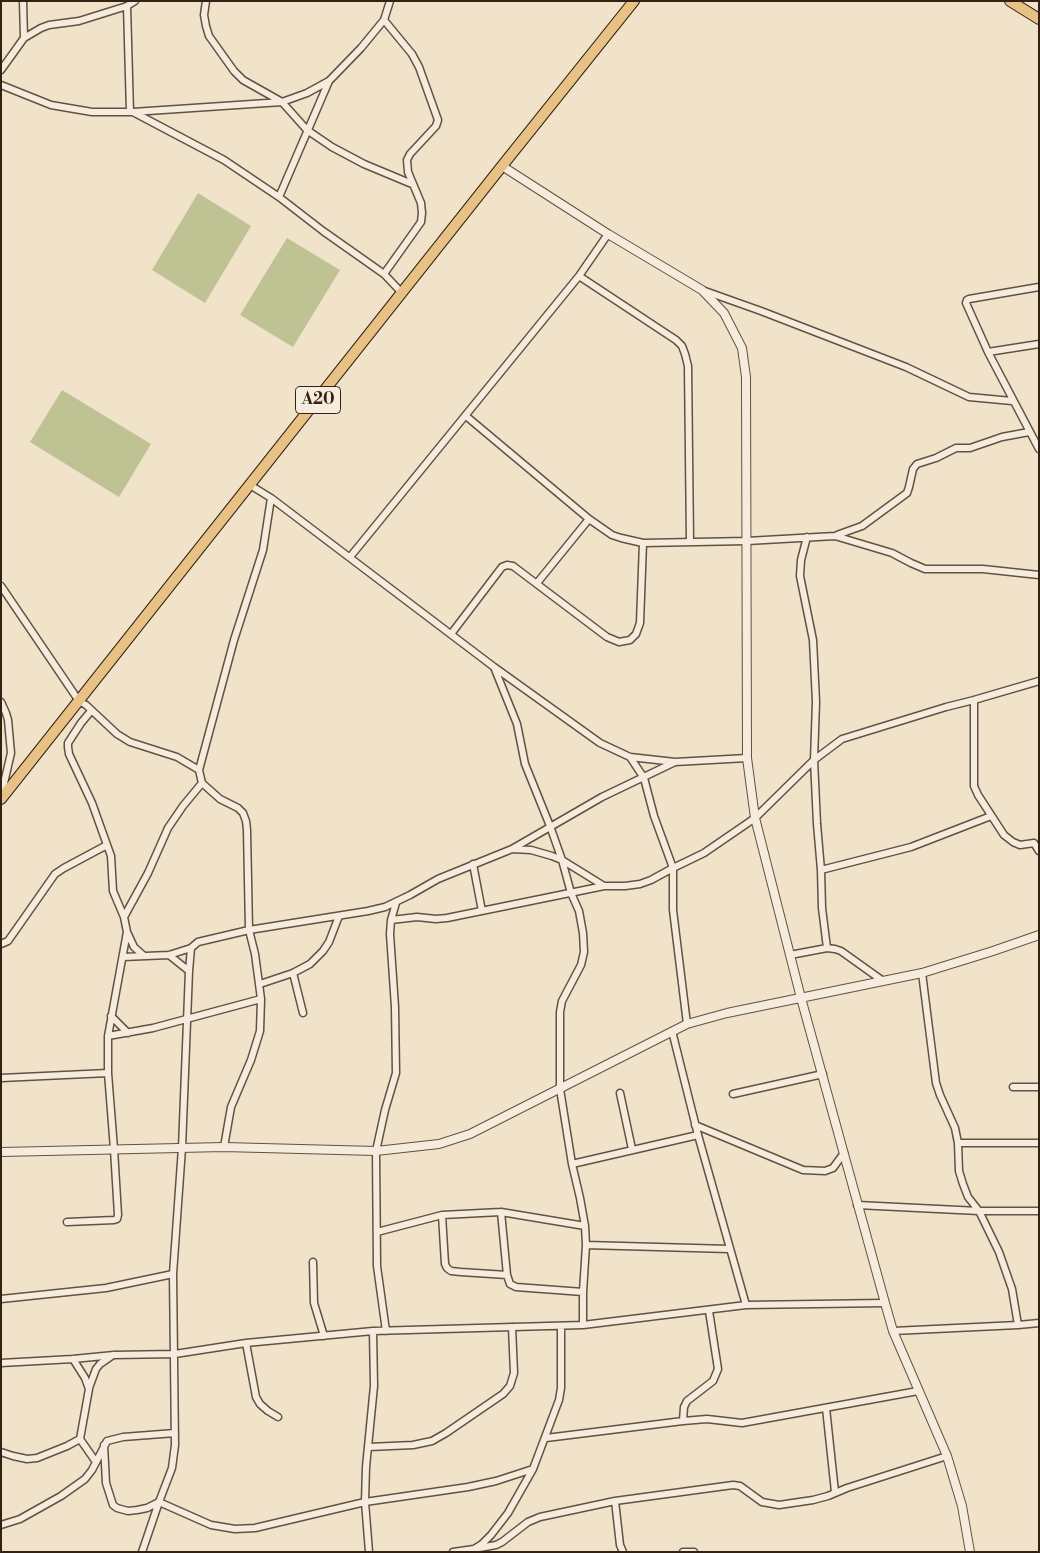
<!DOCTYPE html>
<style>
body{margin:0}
#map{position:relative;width:1040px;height:1553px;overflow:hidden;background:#f1e2ca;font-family:"Libre Bodoni",serif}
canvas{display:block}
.frame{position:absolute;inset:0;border:2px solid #342115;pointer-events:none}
</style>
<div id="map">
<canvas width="1040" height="1553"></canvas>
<div class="frame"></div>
</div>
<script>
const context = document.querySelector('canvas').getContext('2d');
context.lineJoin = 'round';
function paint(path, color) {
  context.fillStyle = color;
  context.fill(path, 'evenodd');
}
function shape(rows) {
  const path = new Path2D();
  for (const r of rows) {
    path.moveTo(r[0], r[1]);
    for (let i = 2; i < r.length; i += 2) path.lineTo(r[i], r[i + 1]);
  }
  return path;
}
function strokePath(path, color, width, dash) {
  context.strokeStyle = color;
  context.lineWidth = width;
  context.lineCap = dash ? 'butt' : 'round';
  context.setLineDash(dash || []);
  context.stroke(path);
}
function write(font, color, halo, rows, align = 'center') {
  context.font = font + ' "Libre Bodoni",serif';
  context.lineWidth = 4;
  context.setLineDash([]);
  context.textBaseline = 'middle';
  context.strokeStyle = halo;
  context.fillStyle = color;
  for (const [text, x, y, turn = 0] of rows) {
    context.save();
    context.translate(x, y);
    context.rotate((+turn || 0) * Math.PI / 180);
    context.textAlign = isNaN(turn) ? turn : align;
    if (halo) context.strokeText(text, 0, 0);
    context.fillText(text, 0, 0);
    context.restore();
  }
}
paint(shape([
 [198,193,251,226,205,303,152,270],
 [287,238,340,270,293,347,240,315],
 [62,390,151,444,119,497,30,442]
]), '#bfc293');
const minor = shape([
 [23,1,24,38],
 [206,1,204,15,206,26,209,36,234,71,243,80,282,102,307,130,332,147,364,164,412,184],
 [127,6,130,112],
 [1,70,24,38,41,28,49,25,79,21,127,6,135,1],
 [1,85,51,105,92,112,133,112,282,102,307,93,329,81,361,48,384,20,390,1],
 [133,112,224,160,279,197,323,231,384,274,402,293],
 [279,197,329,81],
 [384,274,421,222,422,213,421,203,408,172,407,160,410,154,436,126,438,120,419,67,412,54,384,20],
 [579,276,676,340,682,346,685,354,688,366,690,542],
 [1039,287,969,299,967,300,966,303,988,352,1039,449],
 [702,290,761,311,906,367,969,397,1012,401],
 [988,352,1039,344],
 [466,416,589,519,612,535,621,538,643,543,747,541,835,536,892,553,911,563,925,569,983,569,1039,575],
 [250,485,271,498,494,667,600,743,630,757,675,762,747,758],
 [837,535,862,526,907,493,909,487,913,469,917,464,936,458,956,448,970,448,1002,437,1029,432],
 [807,537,801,560,800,576,813,640,816,702,814,760,817,824,821,870,822,908,827,948],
 [350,557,579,276,608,234],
 [537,583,589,519],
 [1,586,79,701,86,705,117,734,130,742,177,757,199,770],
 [451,634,502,567,507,565,513,566,607,637,619,642,630,640,636,634,640,623,643,543],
 [494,667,517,724,525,764,550,826,562,860,571,893,579,911,583,933,584,952,581,965,562,1001,560,1012,560,1089,572,1164,580,1198,585,1226,586,1245,583,1292,583,1325],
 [974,700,974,786,978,795,1004,835,1013,842,1020,845,1034,843,1039,851],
 [1,702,6,713,8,720,11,753,1,796],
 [512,849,531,850,552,856,562,860,604,886],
 [473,864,482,911],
 [821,870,911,847,991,816],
 [124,917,148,873,168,828,183,806,202,783],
 [391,920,417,917,436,919,447,918,604,886,625,886,640,884,651,880,673,868,654,816,644,778,630,757],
 [127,932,134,947,144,956],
 [1,944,8,941,55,874,64,868,107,845],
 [169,955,189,971],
 [790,955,827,948,835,949,841,951,883,981],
 [123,957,169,955,191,948,198,942,249,930,368,911,385,907,410,895,438,879,512,849,602,797,675,762],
 [293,973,303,1013],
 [922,973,936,1083,940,1095,955,1128,958,1143,959,1171,963,1184,968,1197,979,1211,999,1252,1012,1289,1018,1325],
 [260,984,293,973,310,964,323,951,329,942,339,916],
 [111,1016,128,1033],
 [687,1024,673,910,673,868,704,853,755,818,814,760,842,739,946,707,974,700,1039,681],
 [672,1031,698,1135,746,1305],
 [108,1036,153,1028,261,999],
 [1,1078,108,1073,108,1036,127,932,124,917,113,891,111,856,92,803,69,754,68,747,68,743,81,723,91,711],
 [1013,1087,1039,1087],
 [620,1093,632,1149],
 [733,1094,823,1074],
 [695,1125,803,1170,825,1171,833,1168,844,1153],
 [958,1143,1039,1143],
 [224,1147,231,1107,251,1060,260,1031,261,999,255,954,249,930,247,830,246,821,243,813,238,808,220,799,202,783,199,770,234,640,263,550,271,498],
 [572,1164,698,1135],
 [857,1205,979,1211,1039,1211],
 [501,1212,507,1275,510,1284,516,1287,583,1292],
 [442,1215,445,1264,447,1268,451,1271,461,1272,507,1275],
 [67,1222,114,1220,117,1219,118,1215,114,1149,108,1073],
 [377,1232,442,1215,501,1212,585,1226],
 [586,1245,729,1249],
 [313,1262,314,1303,324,1336],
 [1,1299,106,1288,173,1274],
 [386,1331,377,1266,376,1151,385,1110,396,1073,395,1007,390,934,391,920,396,903],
 [893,1331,1018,1325,1039,1323],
 [246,1343,256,1397,260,1404,268,1411,278,1417],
 [73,1359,85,1378,89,1389,80,1439,96,1462],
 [1,1363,73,1359,114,1355,175,1354,246,1343,373,1331,583,1325,746,1305,885,1303],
 [89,1388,96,1369,100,1364,113,1355],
 [826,1408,835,1492],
 [683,1421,684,1407,687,1401,713,1381,718,1369,709,1311],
 [546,1438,683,1421,707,1419,742,1423,918,1391],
 [104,1445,106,1483,113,1505,117,1508,128,1511,137,1510,147,1508,159,1502,172,1468,175,1445,173,1274,182,1148,189,971,191,948],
 [369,1447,413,1445,432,1441,446,1433,503,1394,510,1386,514,1373,512,1327],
 [1,1452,13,1456,27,1459,37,1458,67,1446,80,1439],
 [615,1501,620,1545,623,1552],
 [1,1525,20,1519,61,1496,85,1479,92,1470,107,1441,123,1437,175,1433],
 [474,1549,496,1545,502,1542,528,1522,540,1517,615,1501,733,1485,740,1486,762,1502,779,1505,813,1500,828,1496,847,1488,947,1456],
 [142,1552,159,1502,211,1525,235,1529,255,1528,365,1502,468,1487,496,1481,533,1469],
 [369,1552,365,1502,366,1467,374,1386,373,1331],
 [453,1552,474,1549,482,1544,491,1535,508,1513,533,1469,559,1400,561,1388,561,1326],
 [683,1552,694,1552]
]);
const tertiary = shape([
 [502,166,608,234,702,290,724,313,742,348,746,377,747,758,755,818,801,998,885,1303,893,1331,947,1456,962,1506,970,1552],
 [1,1152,224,1147,376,1151,439,1144,470,1134,687,1024,727,1013,922,973,993,951,1039,935]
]);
const primary = shape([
 [1010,1,1039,19],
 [1,799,502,166,634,1]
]);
strokePath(minor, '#635142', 9);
strokePath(tertiary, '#635142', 10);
strokePath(primary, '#342115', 12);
strokePath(minor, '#f6ecdd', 6);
strokePath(tertiary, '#f6ecdd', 8);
strokePath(primary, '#e8c185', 10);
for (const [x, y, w] of [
 [318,400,45]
]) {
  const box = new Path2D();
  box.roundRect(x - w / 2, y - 13.5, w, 27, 4);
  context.fillStyle = '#f6ecdd';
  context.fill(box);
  strokePath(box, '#342115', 1);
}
write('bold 16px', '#342115', null, [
 ["A20",318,400]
]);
</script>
